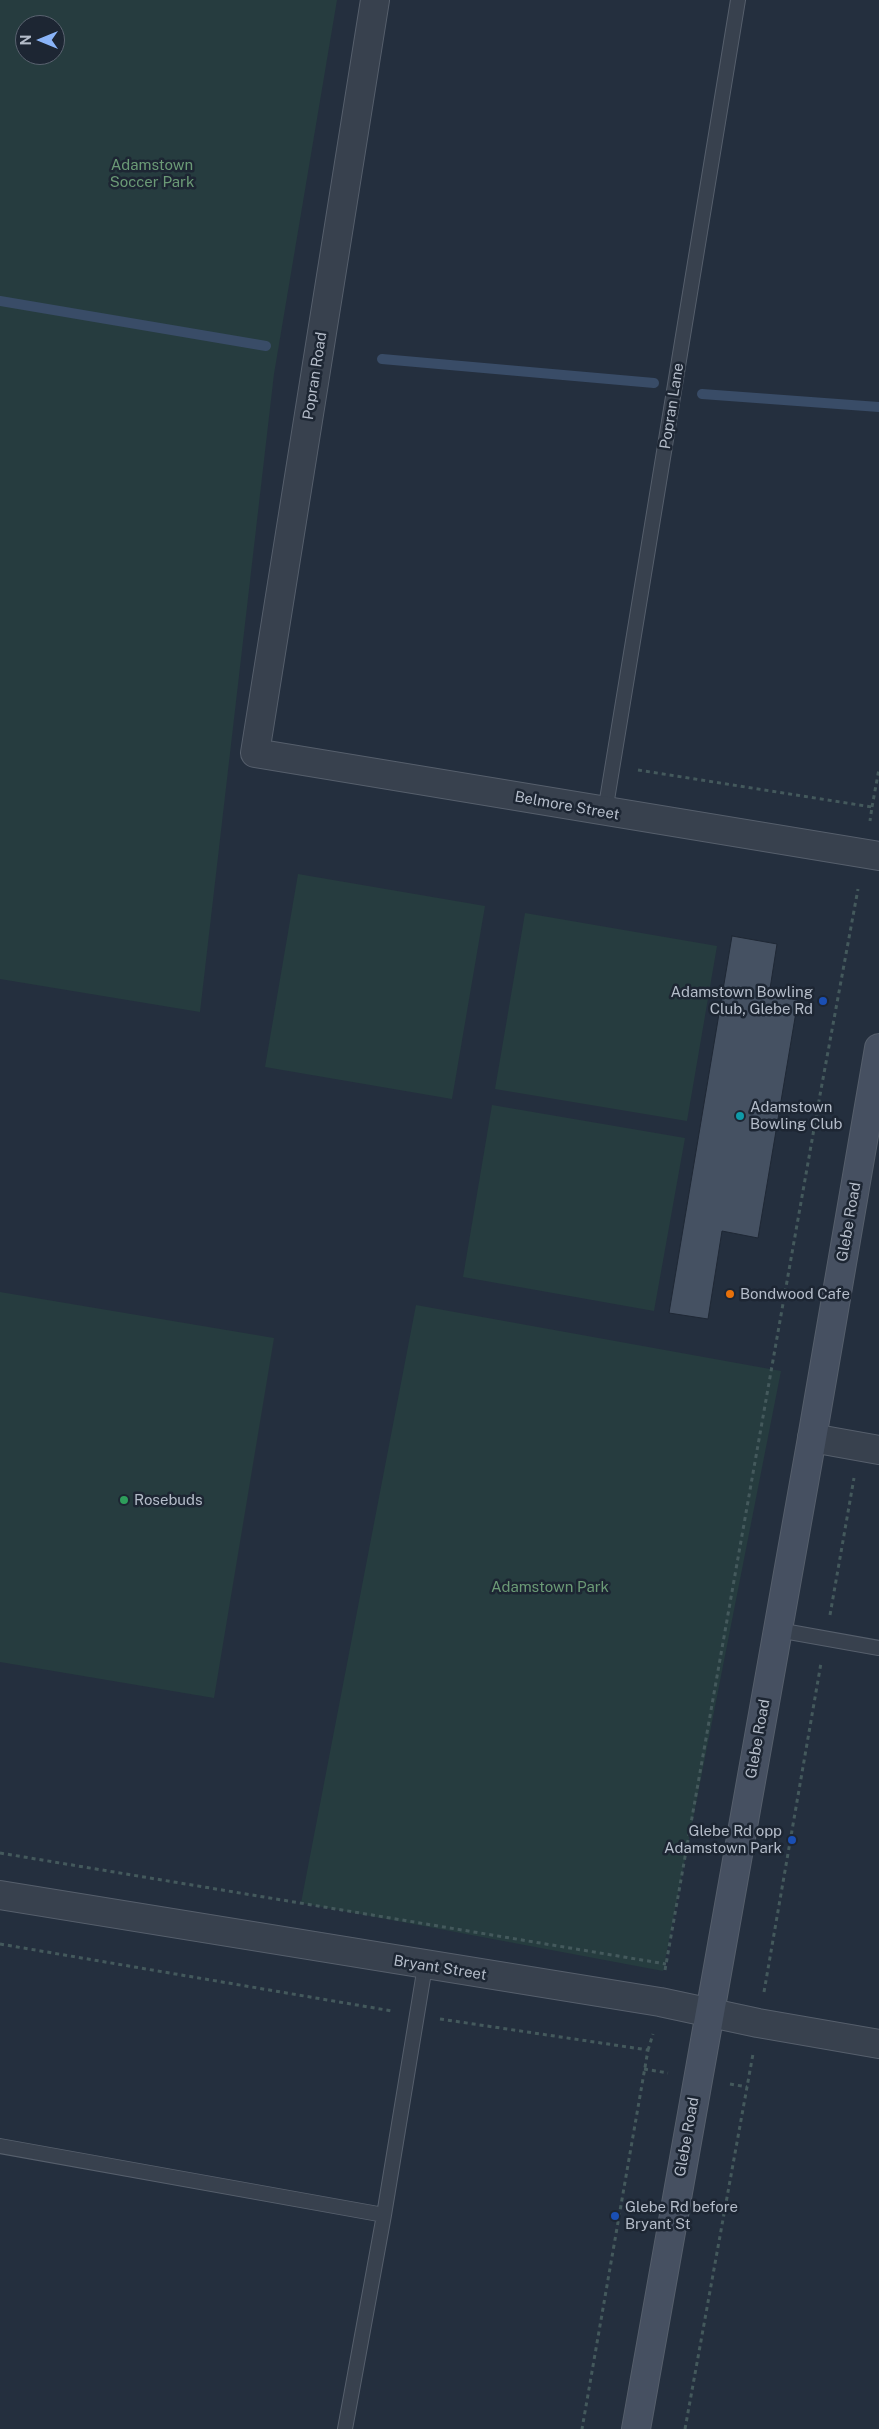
<!DOCTYPE html>
<style>
body{margin:0}
#map{position:relative;width:879px;height:2429px;overflow:hidden;background:#242f3e;font-family:"Public Sans",sans-serif}
canvas{display:block}
.north{position:absolute;left:15px;top:15px;width:50px;height:50px;box-sizing:border-box;background:#1d2633;border:1px solid #59626f;border-radius:50%;rotate:270deg;font-size:14px;font-weight:700;line-height:20px;text-align:center;color:#b4bcc9}
.north::after{content:'';display:block;margin:auto;width:18px;height:22px;background:#8ab4f8;clip-path:polygon(50% 0,100% 100%,50% 72%,0 100%)}
</style>
<div id="map">
<canvas width="879" height="2429"></canvas>
<div class="north">N</div>
</div>
<script>
const context = document.querySelector('canvas').getContext('2d');
context.lineJoin = 'round';
function paint(path, color) {
  context.fillStyle = color;
  context.fill(path, 'evenodd');
}
function shape(rows) {
  const path = new Path2D();
  for (const r of rows) {
    path.moveTo(r[0], r[1]);
    for (let i = 2; i < r.length; i += 2) path.lineTo(r[i], r[i + 1]);
  }
  return path;
}
function strokePath(path, color, width, dash) {
  context.strokeStyle = color;
  context.lineWidth = width;
  context.lineCap = dash ? 'butt' : 'round';
  context.setLineDash(dash || []);
  context.stroke(path);
}
function write(font, color, halo, rows, align = 'center') {
  context.font = font + ' "Public Sans",sans-serif';
  context.lineWidth = 5;
  context.setLineDash([]);
  context.textBaseline = 'middle';
  context.strokeStyle = halo;
  context.fillStyle = color;
  for (const [text, x, y, turn = 0] of rows) {
    context.save();
    context.translate(x, y);
    context.rotate((+turn || 0) * Math.PI / 180);
    context.textAlign = isNaN(turn) ? turn : align;
    if (halo) context.strokeText(text, 0, 0);
    context.fillText(text, 0, 0);
    context.restore();
  }
}
paint(shape([
 [0,0,337,0,274,374,200,1012,0,979],
 [25,25,55,25,55,55,25,55],
 [298,874,485,906,452,1099,265,1067],
 [525,913,717,946,687,1121,495,1089],
 [492,1105,685,1138,654,1311,463,1277],
 [0,1292,274,1338,214,1698,0,1662],
 [416,1305,781,1371,663,1971,301,1903]
]), '#263c3f');
strokePath(shape([
 [0,301,266,346],
 [382,359,654,383],
 [702,394,879,407]
]), '#394c67', 10);
const building = shape([
 [732,936,777,944,769,995,798,1000,758,1238,722,1231,708,1319,669,1313,732,936]
]);
paint(building, '#455162');
strokePath(building, '#1f2835', 1);
const lane = shape([
 [605,812,738,0],
 [778,1630,879,1648],
 [0,2146,384,2215],
 [345,2429,384,2215,425,1966]
]);
const street = shape([
 [375,0,255,753,879,856],
 [812,1438,879,1450],
 [0,1895,660,2002,758,2023,879,2044]
]);
const secondary = shape([
 [636,2429,812,1438,879,1048]
]);
strokePath(lane, '#565f6c', 16);
strokePath(street, '#565f6c', 30);
strokePath(secondary, '#565f6c', 30);
strokePath(shape([
 [638,770,872,807,870,821],
 [872,807,879,769],
 [830,1615,854,1478],
 [0,1853,666,1964],
 [0,1944,392,2011],
 [665,1970,820,1095,858,889],
 [764,1992,821,1663],
 [440,2019,648,2050,582,2429],
 [648,2050,653,2034],
 [644,2069,668,2073],
 [730,2084,747,2087],
 [685,2429,753,2054]
]), '#44595c', 3, [4, 4]);
strokePath(lane, '#38414e', 14);
strokePath(street, '#38414e', 28);
strokePath(secondary, '#465061', 28);
for (const [x, y, r, color] of [
 [823,1001,5,"#1a4fb4"],
 [740,1116,5,"#0f9aa8"],
 [730,1294,5,"#e8710a"],
 [124,1500,5,"#2e9e5b"],
 [792,1840,5,"#1a4fb4"],
 [615,2216,5,"#1a4fb4"]
]) {
  const dot = new Path2D();
  dot.arc(x, y, r, 0, 2 * Math.PI);
  context.fillStyle = color;
  context.fill(dot);
  strokePath(dot, '#1d2633', 2);
}
write('15px', '#6b9a76', '#1d2633', [
 ["Adamstown",152,165],
 ["Soccer Park",152,182],
 ["Adamstown Park",550,1587]
]);
write('15px', '#b4bcc9', '#1d2633', [
 ["Popran Road",315,376,-81],
 ["Popran Lane",672,406,-81],
 ["Belmore Street",567,806,10],
 ["Glebe Road",849,1222,-80],
 ["Glebe Road",758,1739,-80],
 ["Bryant Street",440,1968,9],
 ["Glebe Road",687,2137,-80]
]);
write('15px', '#b4bcc9', '#1d2633', [
 ["Adamstown Bowling",813,992,"right"],
 ["Club, Glebe Rd",813,1009,"right"],
 ["Adamstown",750,1107],
 ["Bowling Club",750,1124],
 ["Bondwood Cafe",740,1294],
 ["Rosebuds",134,1500],
 ["Glebe Rd opp",782,1831,"right"],
 ["Adamstown Park",782,1848,"right"],
 ["Glebe Rd before",625,2207],
 ["Bryant St",625,2224]
], 'left');
</script>
